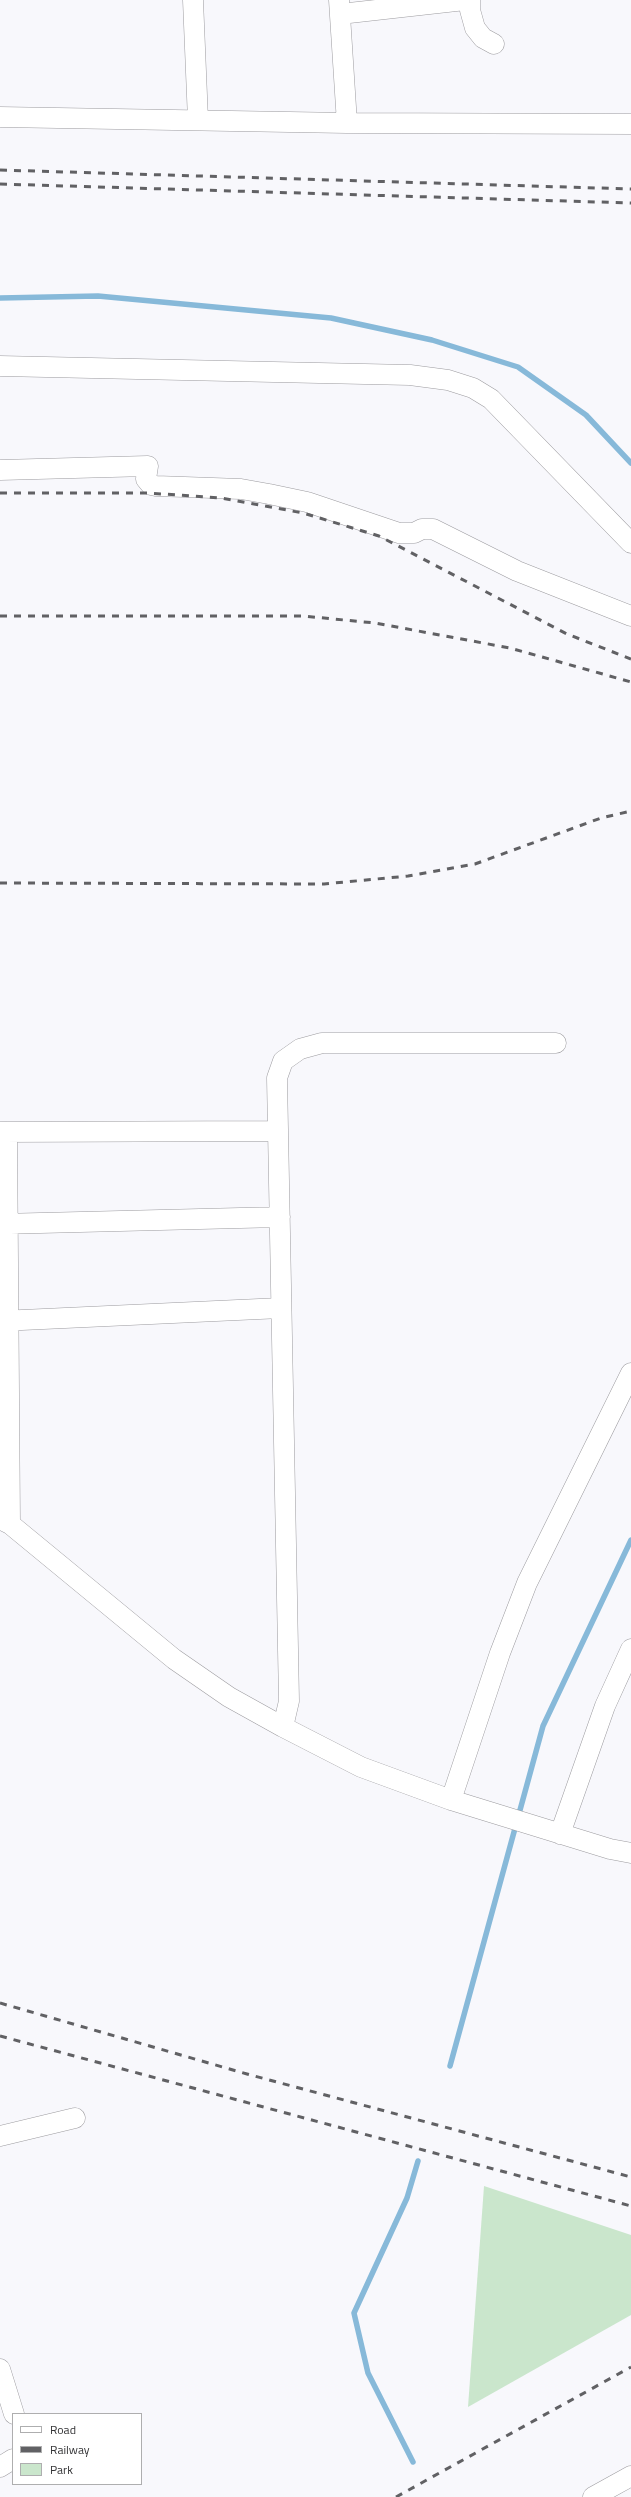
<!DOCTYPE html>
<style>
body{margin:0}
#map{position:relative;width:631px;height:2497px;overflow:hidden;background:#f8f8fc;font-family:"Titillium Web",sans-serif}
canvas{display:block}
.legend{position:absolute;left:12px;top:2413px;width:130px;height:72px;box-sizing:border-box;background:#fff;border:1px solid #aeaeaf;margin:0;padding:5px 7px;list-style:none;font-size:12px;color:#343436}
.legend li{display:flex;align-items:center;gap:8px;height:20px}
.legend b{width:20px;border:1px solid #aeaeaf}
</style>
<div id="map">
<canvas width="631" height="2497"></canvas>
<ul class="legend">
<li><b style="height:5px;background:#fff"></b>Road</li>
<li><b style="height:5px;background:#616164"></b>Railway</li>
<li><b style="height:11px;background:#cae6cc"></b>Park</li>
</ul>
</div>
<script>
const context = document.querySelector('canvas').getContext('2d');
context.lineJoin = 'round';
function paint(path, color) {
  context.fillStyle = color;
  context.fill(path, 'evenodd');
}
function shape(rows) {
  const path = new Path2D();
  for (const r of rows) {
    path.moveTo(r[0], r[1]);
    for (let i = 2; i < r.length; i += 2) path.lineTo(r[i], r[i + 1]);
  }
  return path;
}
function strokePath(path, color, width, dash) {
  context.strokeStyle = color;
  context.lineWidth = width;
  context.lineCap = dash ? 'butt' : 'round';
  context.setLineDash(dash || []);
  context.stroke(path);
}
paint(shape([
 [484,2186,631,2235,631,2315,468,2407]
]), '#cae6cc');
strokePath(shape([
 [0,298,98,296,331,318,432,340,518,367,586,415,631,463],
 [450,2066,543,1726,631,1540],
 [413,2462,368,2373,354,2313,407,2198,418,2161]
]), '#87b9d9', 5.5);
const minor = shape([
 [193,0,198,120],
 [339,0,347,123],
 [470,0,470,10,475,28,483,38,494,44],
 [340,14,465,0],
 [0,117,347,123,631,124],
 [0,366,410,375,448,380,473,388,491,399,631,543],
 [0,470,148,466,146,479,151,485,156,486,241,489,269,494,307,502,399,533,414,533,422,529,433,529,517,571,631,616],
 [0,1132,278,1131],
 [7,1132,10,1524],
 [0,1224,280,1217],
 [0,1321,281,1308],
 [0,1519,10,1524,174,1659,229,1697,283,1727,361,1767,451,1800,610,1849,631,1853],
 [283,1727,289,1701,277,1078,283,1061,300,1049,322,1043,556,1043],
 [451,1800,500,1653,527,1583,631,1373],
 [560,1834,605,1706,631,1649],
 [0,2136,75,2118],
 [0,2369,14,2414],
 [0,2467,13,2459],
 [593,2497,631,2476]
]);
strokePath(minor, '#9c9b9f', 21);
strokePath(minor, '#fff', 20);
strokePath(shape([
 [0,170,631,189],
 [0,184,631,203],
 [0,493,148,493,221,498,303,513,379,536,567,634,631,659],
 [0,616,303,616,375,623,510,648,631,682],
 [0,883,324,884,408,876,475,864,601,818,631,811],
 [0,2003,247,2074,631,2177],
 [0,2036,631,2206],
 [396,2497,631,2367]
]), '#616164', 3, [7, 7]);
</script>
